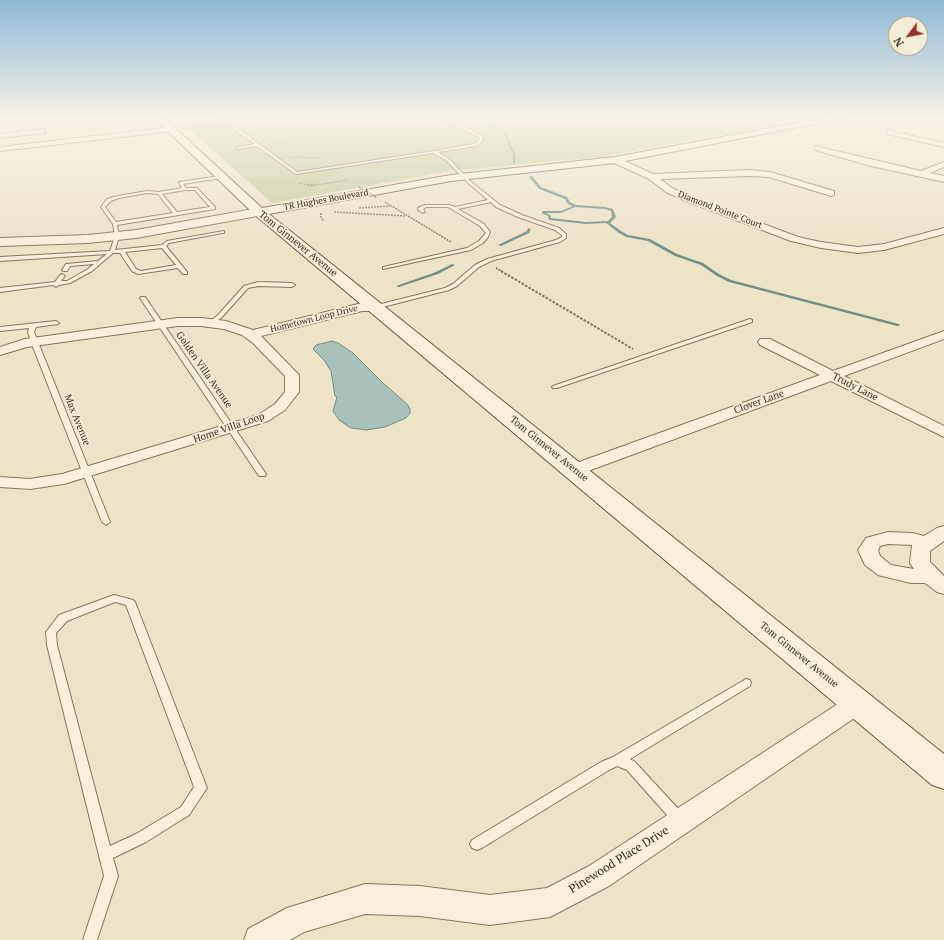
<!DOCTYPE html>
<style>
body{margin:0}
#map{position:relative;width:944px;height:940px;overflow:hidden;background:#ede3c7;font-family:"PT Serif",serif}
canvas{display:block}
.north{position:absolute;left:888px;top:16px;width:40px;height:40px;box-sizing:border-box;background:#f4edd6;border:1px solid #a9a08d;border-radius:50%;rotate:238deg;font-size:11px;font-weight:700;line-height:16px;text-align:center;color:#382d20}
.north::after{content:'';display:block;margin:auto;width:14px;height:18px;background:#94322f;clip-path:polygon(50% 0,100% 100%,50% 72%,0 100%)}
</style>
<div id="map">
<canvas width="944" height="940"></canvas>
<div class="north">N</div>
</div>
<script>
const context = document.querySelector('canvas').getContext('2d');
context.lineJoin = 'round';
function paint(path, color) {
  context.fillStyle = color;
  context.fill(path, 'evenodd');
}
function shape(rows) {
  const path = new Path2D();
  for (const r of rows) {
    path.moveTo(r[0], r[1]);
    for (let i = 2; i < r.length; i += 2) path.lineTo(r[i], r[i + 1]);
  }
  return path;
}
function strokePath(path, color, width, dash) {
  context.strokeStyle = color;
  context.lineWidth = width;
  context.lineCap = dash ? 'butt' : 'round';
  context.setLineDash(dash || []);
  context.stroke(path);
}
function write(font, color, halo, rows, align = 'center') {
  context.font = font + ' "PT Serif",serif';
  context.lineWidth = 3.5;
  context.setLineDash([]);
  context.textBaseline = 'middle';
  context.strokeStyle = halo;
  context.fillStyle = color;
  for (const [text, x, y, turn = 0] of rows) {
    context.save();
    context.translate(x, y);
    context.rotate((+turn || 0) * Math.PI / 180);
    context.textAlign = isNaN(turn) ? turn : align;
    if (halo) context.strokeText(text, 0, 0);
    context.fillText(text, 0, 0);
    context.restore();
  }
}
paint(shape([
 [225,118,814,118,600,157,450,171,272,203,184,124]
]), '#c4cb9b');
const water = shape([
 [332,341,338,343,353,353,383,383,407,404,410,409,410,413,406,418,385,427,366,430,351,428,339,420,333,411,337,397,335,396,331,371,324,360,313,349,316,345,332,341]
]);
paint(water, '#a8c1ba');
strokePath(water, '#6f8f88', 1);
paint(shape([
 [485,118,488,118,494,126,506,134,515,154,515,164,513,163,513,154,504,134,492,126,485,118],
 [530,176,532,176,541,187,567,197,570,202,576,205,605,207,613,209,616,217,610,223,621,231,628,235,650,239,677,254,703,263,719,274,731,280,899,324,900,325,898,326,897,326,729,282,717,276,701,265,675,256,648,241,626,237,619,233,606,223,586,224,549,220,548,216,542,213,542,211,561,211,573,206,568,204,565,199,539,189,530,178,530,176],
 [575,207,605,209,611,211,612,217,608,221,586,222,551,218,550,215,546,213,561,213,575,207],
 [528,228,531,229,529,233,501,246,498,245,527,231,528,228],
 [452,264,455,265,438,274,399,287,396,286,436,272,452,264]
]), '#6f8f88');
const service = shape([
 [438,118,443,118,473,131,484,138,481,143,476,146,438,152,449,159,470,181,500,205,522,215,559,228,566,234,566,238,560,242,491,261,479,267,457,286,449,290,375,309,373,308,373,306,445,288,453,284,475,265,487,259,556,240,562,237,562,235,555,230,518,217,496,207,491,202,458,209,484,224,490,232,488,237,483,243,471,250,383,269,383,267,467,248,479,241,486,233,480,226,448,207,426,207,423,209,425,212,423,213,418,210,418,208,425,205,449,205,455,207,488,200,468,183,447,161,433,153,296,174,257,146,236,149,237,147,255,144,226,123,170,130,168,129,228,121,297,172,434,151,474,144,479,141,480,138,471,133,438,118],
 [220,176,221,178,183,184,186,188,197,188,215,207,215,209,117,225,119,236,115,250,162,245,167,241,224,231,224,233,222,233,169,243,166,246,187,272,187,274,183,274,178,268,138,274,132,271,120,253,113,253,92,271,70,283,59,285,56,287,53,285,0,292,0,288,55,282,60,275,62,274,65,276,61,281,67,281,88,269,94,264,70,266,67,271,63,271,62,270,66,264,98,261,107,254,0,261,0,257,110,251,115,236,113,224,101,207,107,199,118,196,147,191,159,192,182,188,179,182,220,176],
 [185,190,195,190,210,207,177,212,162,194,185,190],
 [147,193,158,194,173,213,116,222,105,207,111,201,119,198,147,193],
 [162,248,176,265,141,271,136,269,125,252,162,248],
 [258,282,292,283,295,285,292,287,258,286,248,288,222,317,213,324,209,324,209,322,218,315,244,286,258,282],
 [141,297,145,297,266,474,265,476,259,476,140,298,141,297],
 [750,319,752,320,752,322,557,388,553,388,552,387,553,386,750,319],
 [56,321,59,323,58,324,36,327,34,332,110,522,106,525,102,522,31,342,28,332,29,328,0,331,0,327,56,321],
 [114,595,133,600,135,602,207,788,189,815,146,842,113,858,118,876,97,940,83,940,104,876,47,645,46,632,59,615,114,595],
 [115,602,126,605,194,787,181,807,136,834,110,846,57,645,56,633,67,621,115,602],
 [746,679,750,680,751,683,750,686,630,759,635,762,684,815,685,819,684,823,679,825,674,823,627,770,617,766,609,770,482,848,477,850,472,848,470,844,472,840,601,762,613,757,746,679]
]);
const minor = shape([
 [170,127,174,129,173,131,0,151,0,147,170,127],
 [42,129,45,129,45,133,0,138,0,134,42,129],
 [887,130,944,143,944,147,887,134,887,130],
 [815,146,921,171,944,162,944,167,930,173,944,176,944,182,871,166,815,150,815,146],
 [612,158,618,158,653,174,749,170,770,172,834,191,834,195,831,196,769,177,749,176,660,179,672,188,692,197,798,237,821,242,858,247,884,244,944,228,944,234,884,250,858,253,821,248,791,241,686,201,666,192,649,179,612,162,612,158],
 [362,303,375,303,381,307,375,311,362,311,261,336,299,375,299,392,285,410,268,421,64,484,30,489,0,487,0,477,30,479,62,474,258,415,275,404,285,392,285,376,253,343,242,335,224,329,201,326,178,326,27,347,0,355,0,347,25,339,178,318,201,318,226,321,253,330,362,303],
 [944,331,944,339,844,376,944,426,944,437,831,381,580,474,574,475,568,474,566,470,568,466,820,375,760,345,758,342,760,339,770,339,833,371,944,331],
 [944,526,944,541,930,551,930,562,944,576,944,594,937,592,925,583,911,583,878,575,865,565,858,550,866,538,888,532,913,533,924,536,937,528,944,526],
 [888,544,912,545,910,563,914,569,891,565,880,556,878,550,880,546,888,544],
 [858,693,866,696,870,703,866,710,609,886,550,917,490,925,420,916,365,914,304,932,290,940,244,940,248,929,287,908,365,884,420,886,490,895,547,888,589,866,850,696,858,693]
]);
const tertiary = shape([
 [259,208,265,212,263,215,136,238,88,243,0,246,0,238,88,235,136,230,259,208]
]);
const secondary = shape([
 [154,118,164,118,262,208,451,175,615,157,823,118,844,118,615,163,451,181,269,214,944,754,944,789,932,785,255,215,154,118]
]);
strokePath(service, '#88755d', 2);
strokePath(minor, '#88755d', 2);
strokePath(tertiary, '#88755d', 2);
strokePath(secondary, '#6a5640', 2);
strokePath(shape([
 [273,143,282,142],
 [291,157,321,158],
 [299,183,311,186,348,180]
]), '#88755d', 1, [1.5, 1]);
strokePath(shape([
 [307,185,317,185],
 [385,202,451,242],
 [359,208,390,206],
 [334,212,406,216],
 [321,213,321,218,324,221],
 [496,268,503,272]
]), '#88755d', 1.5, [2, 1]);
strokePath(shape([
 [501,271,633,349]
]), '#88755d', 2, [2.5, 1.5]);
paint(service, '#f8f0da');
paint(minor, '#f8f0da');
paint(tertiary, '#f8f0da');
paint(secondary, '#f8f0da');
strokePath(shape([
 [359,187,377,198]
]), '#88755d', 1.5, [2, 1]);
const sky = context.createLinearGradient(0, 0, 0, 250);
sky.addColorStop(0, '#8eb9d6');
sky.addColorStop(0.47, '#f7f2e6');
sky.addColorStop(1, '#f7f2e600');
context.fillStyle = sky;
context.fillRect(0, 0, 944, 250);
write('9px', '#382d20', '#f4edd6', [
 ["TR Hughes Boulevard",326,200,-10],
 ["Diamond Pointe Court",720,210,21],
 ["Hometown Loop Drive",314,319,-14]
]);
write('10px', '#382d20', '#f4edd6', [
 ["Tom Ginnever Avenue",298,244,39],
 ["Golden Villa Avenue",204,370,55],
 ["Trudy Lane",855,387,27],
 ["Clover Lane",759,402,-20],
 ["Max Avenue",77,420,68],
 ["Home Villa Loop",229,428,-19],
 ["Tom Ginnever Avenue",549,449,39],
 ["Tom Ginnever Avenue",799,655,39]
]);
write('12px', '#382d20', '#f4edd6', [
 ["Pinewood Place Drive",619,860,-32]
]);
</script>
